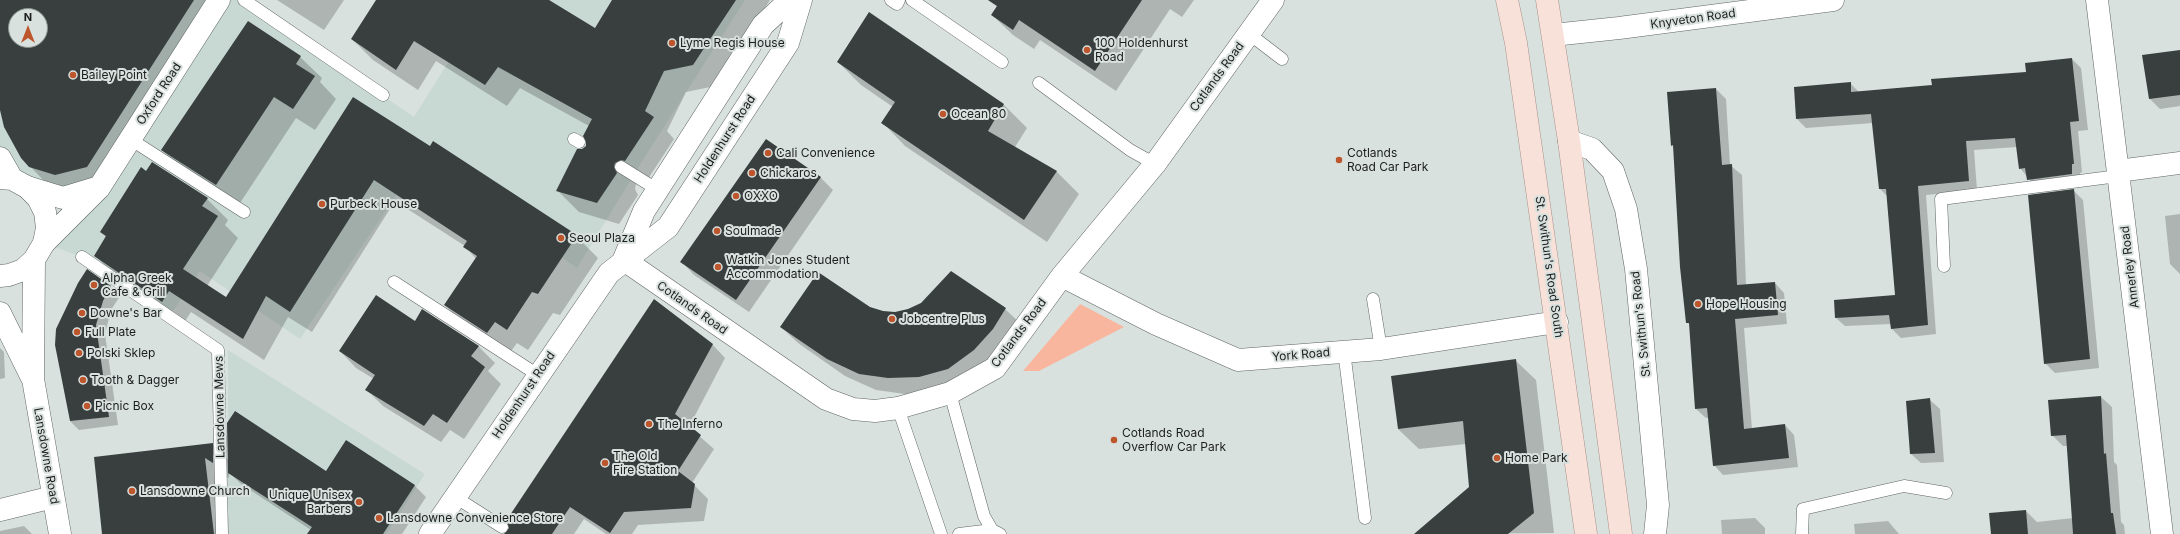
<!DOCTYPE html>
<style>
body{margin:0}
#map{position:relative;width:2180px;height:534px;overflow:hidden;background:#d9e1df;font-family:Inter,sans-serif}
canvas{display:block}
.north{position:absolute;left:8px;top:8px;width:40px;height:40px;box-sizing:border-box;background:#d9e1df;border:1px solid #8d9392;border-radius:50%;rotate:0deg;font-size:11px;font-weight:700;line-height:16px;text-align:center;color:#1c1e1e}
.north::after{content:'';display:block;margin:auto;width:14px;height:18px;background:#bd562c;clip-path:polygon(50% 0,100% 100%,50% 72%,0 100%)}
</style>
<div id="map">
<canvas width="2180" height="534"></canvas>
<div class="north">N</div>
</div>
<script>
const context = document.querySelector('canvas').getContext('2d');
context.lineJoin = 'round';
function paint(path, color) {
  context.fillStyle = color;
  context.fill(path, 'evenodd');
}
function shape(rows) {
  const path = new Path2D();
  for (const r of rows) {
    path.moveTo(r[0], r[1]);
    for (let i = 2; i < r.length; i += 2) path.lineTo(r[i], r[i + 1]);
  }
  return path;
}
function strokePath(path, color, width, dash) {
  context.strokeStyle = color;
  context.lineWidth = width;
  context.lineCap = dash ? 'butt' : 'round';
  context.setLineDash(dash || []);
  context.stroke(path);
}
function write(font, color, halo, rows, align = 'center') {
  context.font = font + ' Inter,sans-serif';
  context.lineWidth = 4;
  context.setLineDash([]);
  context.textBaseline = 'middle';
  context.strokeStyle = halo;
  context.fillStyle = color;
  for (const [text, x, y, turn = 0] of rows) {
    context.save();
    context.translate(x, y);
    context.rotate((+turn || 0) * Math.PI / 180);
    context.textAlign = isNaN(turn) ? turn : align;
    if (halo) context.strokeText(text, 0, 0);
    context.fillText(text, 0, 0);
    context.restore();
  }
}
paint(shape([
 [0,0,244,0,414,117,487,0,745,0,641,163,577,268,419,161,300,339,200,271,169,317,82,257,44,243,98,188,27,187,0,158],
 [16,16,40,16,40,40,16,40],
 [228,350,425,474,386,534,228,534]
]), '#c8d9d4');
paint(shape([
 [1080,304,1124,327,1039,371,1023,371]
]), '#f9b69e');
paint(shape([
 [0,0,221,0,104,184,72,191,47,184,22,158,0,105],
 [16,16,40,16,40,40,16,40],
 [277,0,344,0,324,30],
 [377,0,549,0,595,30,613,0,770,0,715,86,686,92,667,131,674,139,646,182,643,181,636,184,635,189,638,195,619,224,579,212,557,190,586,146,589,126,520,88,507,106,436,61,418,90,373,60,352,39],
 [988,0,1194,0,1182,17,1170,9,1116,91,1040,40,1034,49,1013,35,992,15,998,7],
 [869,13,1004,105,1027,128,1015,147,1056,171,1079,194,1047,242,905,146,883,123,893,107,861,85,838,62],
 [2180,51,2180,106,2160,109,2150,99,2144,56],
 [300,57,322,78,320,82,336,99,315,130,296,118,238,206,184,171,162,150],
 [2072,59,2081,68,2088,130,2078,131,2082,172,2080,173,2081,183,2037,189,2020,168,2017,147,1974,150,1977,190,1926,195,1936,334,1901,338,1892,329,1891,324,1845,326,1836,318,1896,296,1888,197,1880,189,1873,123,1806,128,1797,119,1795,88,1850,83,1859,92,1933,86,2028,73],
 [1716,89,1726,99,1730,165,1742,175,1746,286,1775,283,1784,293,1787,324,1744,328,1752,429,1785,425,1794,435,1798,467,1723,475,1714,465,1709,418,1706,418,1696,409,1690,325,1687,322,1674,148,1672,145],
 [353,99,430,147,433,142,576,236,598,258,560,315,553,313,528,350,517,343,509,354,466,326,445,305,476,259,465,246,395,201,312,332,288,317,264,360,191,312,184,323,117,278,96,256,107,238,101,232,147,172,207,199,228,220,225,225,238,238,207,286,226,299],
 [766,140,821,178,833,190,749,312,694,275,682,262],
 [2073,190,2083,200,2099,368,2055,373,2045,363],
 [2180,214,2180,274,2170,264,2165,216],
 [87,271,111,287,120,296,111,310,105,334,118,425,79,430,70,421],
 [870,308,882,312,895,313,1005,309,1022,325,1009,346,936,394,905,394,876,390,845,376,798,343,781,327],
 [712,344,725,358,689,427,714,449,692,483,708,499,704,521,638,525,632,534,606,534,584,519,574,534,505,534],
 [478,346,495,363,488,371,501,384,464,439,450,430,441,442,383,406,367,390,374,379,356,368,340,351],
 [0,348,4,352,5,378,0,379],
 [1515,360,1536,380,1554,533,1415,534,1470,487,1466,444,1419,449,1398,429],
 [2101,397,2112,407,2114,462,2117,465,2121,522,2124,525,2125,534,1992,534,2026,511,2037,522,2073,518,2068,446,2063,446,2052,435,2050,401],
 [1930,400,1940,409,1944,462,1921,463,1911,454],
 [212,444,229,461,414,485,426,497,402,534,308,534,311,530,241,484,229,472,229,478,221,473,228,534,103,534],
 [1755,518,1765,528,1765,534,1722,534,1721,520],
 [1888,521,1899,534,1855,534,1854,524],
 [24,526,32,534,0,534,0,531]
]), '#0003');
paint(shape([
 [0,0,194,0,87,167,55,175,29,167,21,158,4,127,0,110],
 [16,16,40,16,40,40,16,40],
 [376,0,549,0,595,28,612,0,736,0,693,65,664,71,645,111,654,117,625,161,621,160,615,163,614,167,617,173,597,203,556,191,577,149,582,149,586,146,586,142,583,136,592,119,498,67,485,85,414,41,396,70,351,39],
 [988,0,1142,0,1095,71,1019,20,1013,30,991,15,997,6],
 [869,12,1004,104,988,131,1057,171,1024,220,881,123,895,102,837,62],
 [248,21,301,56,296,64,315,76,293,109,274,97,216,185,161,150],
 [2180,50,2180,95,2149,99,2142,55],
 [2072,58,2079,121,2070,122,2074,164,2072,164,2072,174,2027,180,2025,168,2019,169,2015,138,1966,141,1969,181,1918,186,1928,325,1891,329,1889,315,1835,318,1834,300,1895,295,1886,189,1879,189,1871,114,1796,119,1794,87,1851,82,1851,92,1932,85,1931,79,2026,72,2025,63],
 [1716,88,1722,165,1732,164,1737,285,1775,282,1778,315,1735,319,1744,429,1785,424,1789,458,1713,466,1707,408,1695,409,1689,323,1686,323,1680,267,1673,145,1671,146,1667,92],
 [353,97,430,146,433,141,577,235,538,294,532,292,507,330,495,322,487,333,444,305,477,256,463,247,467,241,374,180,290,312,266,296,243,339,169,291,162,302,94,256,106,236,100,232,141,167,146,171,152,162,208,198,202,206,218,216,183,269,226,297],
 [766,139,821,177,736,300,680,262],
 [2074,189,2090,359,2044,364,2028,195],
 [87,269,111,286,103,301,96,325,109,417,70,421,55,345,56,329,78,283],
 [951,271,1006,308,993,329,974,350,948,369,919,377,888,378,859,374,827,359,780,327,818,272,870,307,883,311,895,312,908,309,921,303],
 [376,295,415,321,422,309,479,346,471,356,485,367,447,423,433,414,424,426,365,390,375,375,339,351],
 [654,299,713,344,675,414,701,435,678,471,695,484,691,508,624,512,610,533,570,507,552,534,504,534,509,528,506,521],
 [1516,359,1534,513,1508,534,1414,534,1469,487,1463,421,1398,429,1391,376],
 [2101,396,2104,454,2106,453,2111,513,2113,513,2116,534,2073,534,2066,435,2051,436,2048,400],
 [1930,398,1935,453,1910,454,1906,401],
 [235,411,326,471,346,440,415,485,383,534,307,534,312,527,228,473,227,423],
 [213,443,213,463,205,458,214,534,102,534,94,457],
 [2026,510,2028,534,1991,534,1989,513]
]), '#393f3e');
const lane = shape([
 [244,0,383,95],
 [891,0,897,4,899,0],
 [912,0,1002,62],
 [1248,33,1282,59],
 [1039,83,1130,150,1155,164],
 [130,139,244,212],
 [574,139,579,142],
 [621,167,658,190],
 [82,257,218,350,222,534],
 [1944,266,1941,199,2118,176],
 [394,282,538,375],
 [1373,299,1381,349],
 [1344,351,1365,518],
 [950,393,984,516,992,530,1000,534],
 [898,408,941,534],
 [455,497,502,527],
 [959,534,992,530],
 [1802,534,1803,509,1904,486,1946,493]
]);
const street = shape([
 [2097,0,2162,534],
 [1553,35,1619,28,1833,0],
 [1569,141,1592,149,1613,171,1626,209,1636,269,1658,505,1655,534],
 [2118,171,2180,163],
 [27,187,63,198,96,188],
 [44,243,99,188,219,0],
 [624,260,826,399,853,409,875,411,898,408,950,393,995,368,1062,276,1155,164,1273,0],
 [1062,276,1156,324,1238,360,1381,349,1557,322],
 [0,510,53,497]
]);
const secondary = shape([
 [0,158,12,179],
 [0,178,12,179,27,187,38,198,45,212,47,228,44,243,34,260,23,270,9,275,0,276],
 [624,259,644,211,763,25,790,0],
 [34,260,33,379,60,534],
 [0,313,31,376],
 [430,534,609,273,668,227,788,43,801,0]
]);
const primary = shape([
 [1507,0,1516,43,1586,534],
 [1547,0,1569,141,1621,534]
]);
strokePath(lane, '#5f6564', 13);
strokePath(street, '#5f6564', 23);
strokePath(secondary, '#5f6564', 23);
strokePath(primary, '#a79087', 23);
strokePath(lane, '#fff', 12);
strokePath(street, '#fff', 22);
strokePath(secondary, '#fff', 22);
strokePath(primary, '#f7e1d9', 22);
for (const [x, y, r, color] of [
 [672,43,4,"#bd562c"],
 [1087,50,4,"#bd562c"],
 [73,75,4,"#bd562c"],
 [943,114,4,"#bd562c"],
 [768,153,4,"#bd562c"],
 [1339,160,4,"#bd562c"],
 [752,173,4,"#bd562c"],
 [736,196,4,"#bd562c"],
 [322,204,4,"#bd562c"],
 [717,231,4,"#bd562c"],
 [561,238,4,"#bd562c"],
 [718,267,4,"#bd562c"],
 [94,285,4,"#bd562c"],
 [1698,304,4,"#bd562c"],
 [82,313,4,"#bd562c"],
 [892,319,4,"#bd562c"],
 [77,332,4,"#bd562c"],
 [79,353,4,"#bd562c"],
 [83,380,4,"#bd562c"],
 [87,406,4,"#bd562c"],
 [649,424,4,"#bd562c"],
 [1114,440,4,"#bd562c"],
 [1497,458,4,"#bd562c"],
 [605,463,4,"#bd562c"],
 [132,491,4,"#bd562c"],
 [359,502,4,"#bd562c"],
 [379,518,4,"#bd562c"]
]) {
  const dot = new Path2D();
  dot.arc(x, y, r, 0, 2 * Math.PI);
  context.fillStyle = color;
  context.fill(dot);
  strokePath(dot, '#d9e1df', 1.5);
}
write('12px', '#1c1e1e', '#d9e1df', [
 ["Knyveton Road",1693,19,-8],
 ["Cotlands Road",1217,77,-54],
 ["Oxford Road",159,94,-57],
 ["Holdenhurst Road",725,139,-57],
 ["St. Swithun's Road South",1549,267,82],
 ["Annerley Road",2130,267,-97],
 ["Cotlands Road",692,308,35],
 ["St. Swithun's Road",1641,324,-96],
 ["Cotlands Road",1019,333,-53],
 ["York Road",1301,355,-5],
 ["Holdenhurst Road",524,395,-56],
 ["Lansdowne Mews",220,407,-91],
 ["Lansdowne Road",46,456,80]
]);
write('12px', '#1c1e1e', '#d9e1df', [
 ["Lyme Regis House",680,43],
 ["100 Holdenhurst",1095,43],
 ["Road",1095,57],
 ["Bailey Point",81,75],
 ["Ocean 80",951,114],
 ["Cali Convenience",776,153],
 ["Cotlands",1347,153],
 ["Road Car Park",1347,167],
 ["Chickaros",760,173],
 ["OXXO",744,196],
 ["Purbeck House",330,204],
 ["Soulmade",725,231],
 ["Seoul Plaza",569,238],
 ["Watkin Jones Student",726,260],
 ["Accommodation",726,274],
 ["Alpha Greek",102,278],
 ["Cafe & Grill",102,292],
 ["Hope Housing",1706,304],
 ["Downe's Bar",90,313],
 ["Jobcentre Plus",900,319],
 ["Full Plate",85,332],
 ["Polski Sklep",87,353],
 ["Tooth & Dagger",91,380],
 ["Picnic Box",95,406],
 ["The Inferno",657,424],
 ["Cotlands Road",1122,433],
 ["Overflow Car Park",1122,447],
 ["The Old",613,456],
 ["Fire Station",613,470],
 ["Home Park",1505,458],
 ["Lansdowne Church",140,491],
 ["Unique Unisex",351,495,"right"],
 ["Barbers",351,509,"right"],
 ["Lansdowne Convenience Store",387,518]
], 'left');
</script>
